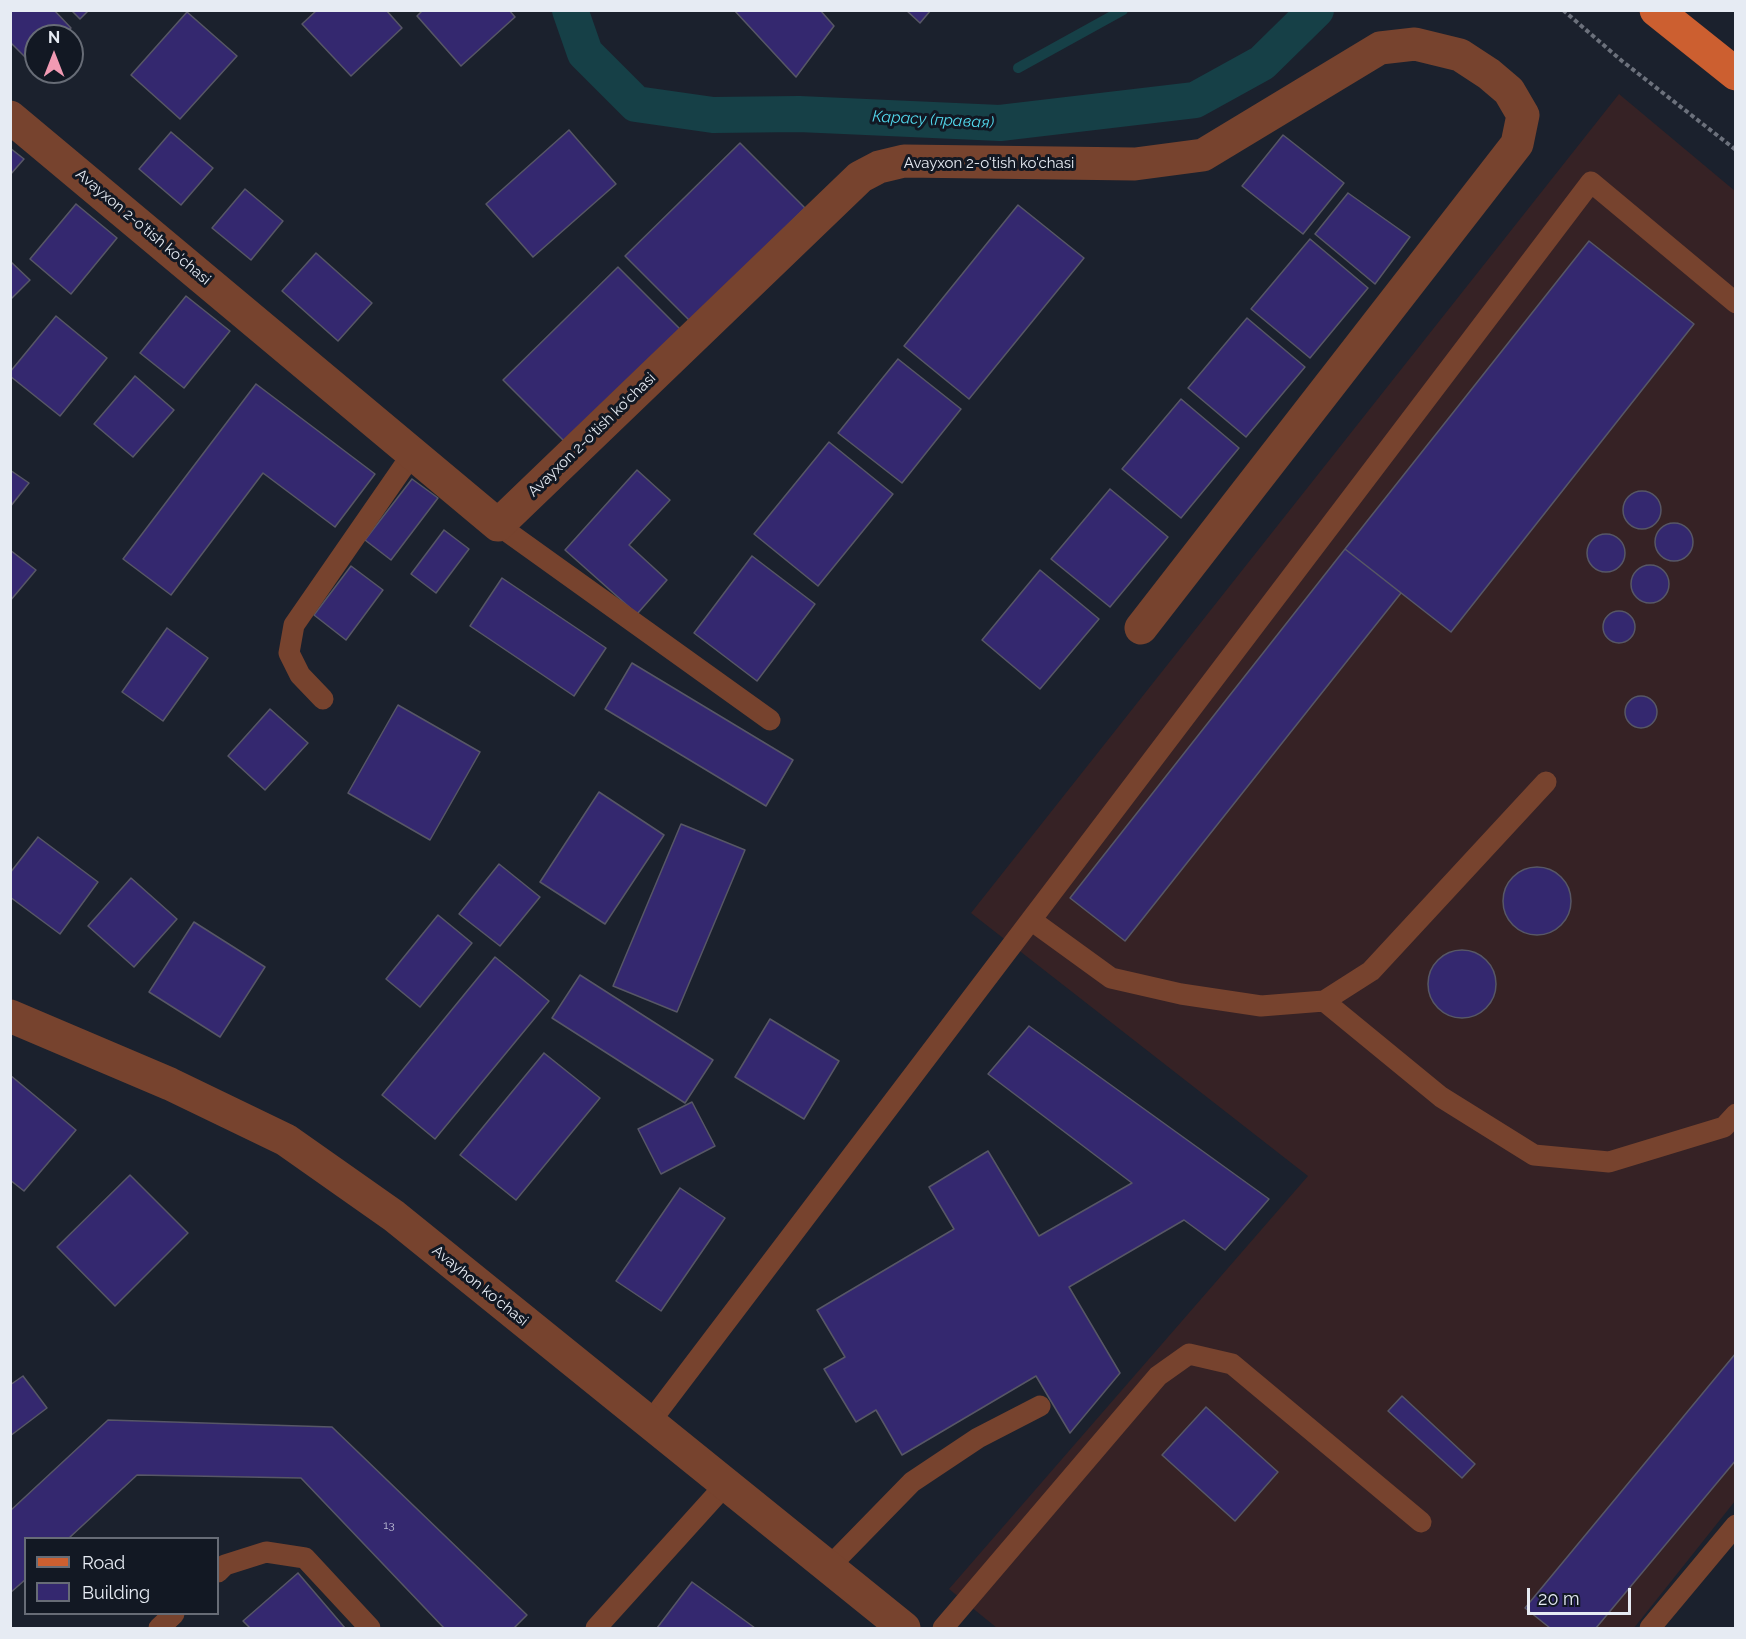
<!DOCTYPE html>
<meta charset="utf-8">
<style>
body{margin:0}
#map{position:relative;width:1746px;height:1639px;overflow:hidden;background:#1b212d;font-family:Raleway,sans-serif}
canvas{display:block}
.frame{position:absolute;inset:0;border:12px solid #e6ebf3;pointer-events:none}
.legend{position:absolute;left:24px;top:1537px;width:195px;height:78px;box-sizing:border-box;background:#121823;border:2px solid #676c76;margin:0;padding:8px 10px;list-style:none;font-size:18px;color:#e6ebf3}
.legend li{display:flex;align-items:center;gap:12px;height:30px}
.legend b{width:30px;border:2px solid #676c76}
.north{position:absolute;left:24px;top:24px;width:60px;height:60px;box-sizing:border-box;background:#121823;border:2px solid #676c76;border-radius:50%;rotate:0deg;font-size:16px;font-weight:700;line-height:24px;text-align:center;color:#e6ebf3}
.north::after{content:'';display:block;margin:auto;width:21px;height:27px;background:#f19ab3;clip-path:polygon(50% 0,100% 100%,50% 72%,0 100%)}
.scale{position:absolute;left:1527px;top:1588px;width:104px;height:27px;box-sizing:border-box;border:3px solid #e6ebf3;border-top:0;padding-left:8px;font-size:18px;line-height:21px;white-space:nowrap;color:#e6ebf3;-webkit-text-stroke:4px #121823;paint-order:stroke}
</style>
<div id="map">
<canvas width="1746" height="1639"></canvas>
<div class="frame"></div>
<ul class="legend">
<li><b style="height:8px;background:#cc5f30"></b>Road</li>
<li><b style="height:16px;background:#34286f"></b>Building</li>
</ul>
<div class="north">N</div>
<div class="scale">20 m</div>
</div>
<script>
const context = document.querySelector('canvas').getContext('2d');
context.lineJoin = 'round';
function paint(path, color) {
  context.fillStyle = color;
  context.fill(path, 'evenodd');
}
function shape(rows) {
  const path = new Path2D();
  for (const r of rows) {
    if (r.length === 3) {
      path.moveTo(r[0] + r[2], r[1]);
      path.arc(r[0], r[1], r[2], 0, 2 * Math.PI);
      continue;
    }
    path.moveTo(r[0], r[1]);
    for (let i = 2; i < r.length; i += 2) path.lineTo(r[i], r[i + 1]);
  }
  return path;
}
function strokePath(path, color, width, dash) {
  context.strokeStyle = color;
  context.lineWidth = width;
  context.lineCap = dash ? 'butt' : 'round';
  context.setLineDash(dash || []);
  context.stroke(path);
}
function write(font, color, halo, rows, align = 'center') {
  context.font = font + ' Raleway,sans-serif';
  context.lineWidth = 6;
  context.setLineDash([]);
  context.textBaseline = 'middle';
  context.strokeStyle = halo;
  context.fillStyle = color;
  for (const [text, x, y, turn = 0] of rows) {
    context.save();
    context.translate(x, y);
    context.rotate((+turn || 0) * Math.PI / 180);
    context.textAlign = isNaN(turn) ? turn : align;
    if (halo) context.strokeText(text, 0, 0);
    context.fillText(text, 0, 0);
    context.restore();
  }
}
paint(shape([
 [1619,94,1735,191,1735,1501,1634,1628,997,1628,949,1589,1308,1176,971,913]
]), '#362225');
strokePath(shape([
 [1018,68,1123,10]
]), '#164047', 10);
strokePath(shape([
 [570,10,585,53,636,104,713,115,799,114,1000,123,1195,100,1262,63,1316,10]
]), '#164047', 36);
const building = shape([
 [10,10,54,10,71,28,63,36,36,36,34,66,10,42,10,10],
 [71,10,89,10,80,19,71,10],
 [317,10,386,10,402,28,351,76,302,24,317,10],
 [423,10,509,10,515,17,461,66,417,16,423,10],
 [734,10,820,10,834,26,796,77,734,10],
 [906,10,931,10,920,23,906,10],
 [187,12,237,56,180,119,131,75,187,12],
 [569,130,616,184,533,257,486,204,569,130],
 [171,132,213,168,181,205,139,169,171,132],
 [1283,135,1344,183,1303,234,1242,186,1283,135],
 [740,143,805,208,690,321,625,256,740,143],
 [10,148,24,159,10,175,10,148],
 [245,189,283,221,251,260,212,228,245,189],
 [1348,193,1410,237,1375,284,1315,234,1348,193],
 [76,204,117,238,71,294,30,259,76,204],
 [1018,205,1084,258,969,399,904,346,1018,205],
 [1310,239,1368,288,1310,358,1251,309,1310,239],
 [1589,241,1694,324,1451,632,1345,549,1589,241],
 [316,253,372,303,338,341,282,291,316,253],
 [10,261,30,280,10,300,10,261],
 [618,267,683,332,568,445,503,380,618,267],
 [186,296,230,331,184,388,140,353,186,296],
 [56,316,107,358,60,416,10,376,10,372,56,316],
 [1247,318,1305,367,1246,437,1188,388,1247,318],
 [898,359,961,409,902,483,838,433,898,359],
 [135,376,174,410,133,457,94,424,135,376],
 [256,384,375,474,335,527,263,473,171,595,123,559,256,384],
 [1181,399,1239,448,1181,518,1122,469,1181,399],
 [829,442,893,494,818,586,754,534,829,442],
 [10,470,29,483,10,507,10,470],
 [637,470,670,500,629,545,667,580,637,614,565,550,637,470],
 [412,479,438,498,391,560,365,540,412,479],
 [1110,489,1168,537,1110,607,1051,559,1110,489],
 [1642,510,19],
 [1674,542,19],
 [444,530,469,549,436,593,411,574,444,530],
 [1606,553,19],
 [1345,549,1401,593,1125,941,1070,898,1345,549],
 [10,550,36,570,10,601,10,550],
 [752,556,815,604,757,681,694,633,752,556],
 [1650,584,19],
 [351,566,383,590,346,640,314,615,351,566],
 [1040,570,1099,619,1040,689,982,640,1040,570],
 [502,578,606,648,574,696,470,626,502,578],
 [1619,627,16],
 [167,628,208,658,163,721,122,692,167,628],
 [632,663,793,760,766,806,605,709,632,663],
 [1641,712,16],
 [398,705,480,752,430,840,348,793,398,705],
 [270,709,308,743,265,790,228,756,270,709],
 [599,792,664,835,605,924,540,882,599,792],
 [681,824,745,850,677,1012,613,986,681,824],
 [38,837,98,882,60,934,10,897,10,873,38,837],
 [499,864,540,897,500,946,459,914,499,864],
 [1537,901,34],
 [131,878,177,919,134,967,88,926,131,878],
 [438,915,472,943,420,1007,386,979,438,915],
 [194,922,265,967,220,1037,149,992,194,922],
 [1462,984,34],
 [495,957,549,1001,435,1139,382,1095,495,957],
 [580,975,713,1060,685,1103,552,1018,580,975],
 [770,1019,839,1061,804,1119,735,1077,770,1019],
 [1029,1026,1269,1199,1225,1250,1184,1220,1069,1287,1120,1373,1070,1433,1036,1376,902,1455,876,1410,856,1422,824,1369,845,1357,817,1310,954,1229,929,1187,988,1151,1039,1236,1132,1183,988,1074,1029,1026],
 [544,1053,600,1098,516,1200,460,1155,544,1053],
 [10,1075,76,1130,24,1191,10,1180,10,1075],
 [692,1102,715,1146,661,1174,638,1129,692,1102],
 [130,1175,188,1233,115,1306,57,1247,130,1175],
 [680,1188,725,1218,661,1311,616,1281,680,1188],
 [1736,1353,1736,1460,1596,1628,1550,1628,1525,1608,1736,1353],
 [23,1376,47,1408,10,1436,10,1385,23,1376],
 [1402,1396,1475,1464,1462,1478,1388,1411,1402,1396],
 [1206,1407,1278,1472,1235,1521,1162,1455,1206,1407],
 [108,1420,332,1427,527,1615,514,1628,444,1628,301,1478,137,1475,69,1538,26,1538,26,1579,10,1593,10,1511,108,1420],
 [298,1573,345,1628,250,1628,243,1621,298,1573],
 [692,1582,755,1628,657,1628,692,1582]
]);
paint(building, '#34286f');
strokePath(building, '#575766', 1.5);
strokePath(shape([
 [1563,10,1622,61,1736,150]
]), '#6c717c', 4, [4.5, 3]);
strokePath(shape([
 [498,525,770,720],
 [323,699,300,675,289,653,294,625,413,453],
 [1031,920,1111,978,1181,994,1261,1006,1324,1001,1371,971,1546,782],
 [1324,1001,1441,1097,1534,1155,1609,1162,1724,1127,1736,1114],
 [650,1422,1591,182,1736,303],
 [829,1567,912,1482,978,1438,1040,1406],
 [218,1572,225,1565,266,1552,305,1558,370,1628],
 [159,1628,174,1614],
 [596,1628,727,1483],
 [943,1628,1158,1376,1189,1354,1232,1364,1421,1522],
 [1650,1628,1736,1525]
]), '#77432e', 21);
strokePath(shape([
 [10,117,498,525,860,177,879,167,904,161,1135,164,1203,155,1380,48,1415,44,1460,55,1489,74,1509,91,1523,115,1517,144,1141,628],
 [10,1016,170,1084,286,1140,394,1216,904,1628]
]), '#77432e', 33);
strokePath(shape([
 [1656,10,1736,74]
]), '#cc5f30', 33);
write('12px', '#babad2', null, [
 ["13",389,1525]
]);
write('15px', '#e6ebf3', '#121823', [
 ["Avayxon 2-o'tish ko'chasi",989,163],
 ["Avayxon 2-o'tish ko'chasi",143,227,40],
 ["Avayxon 2-o'tish ko'chasi",592,435,-44],
 ["Avayhon ko'chasi",480,1286,39]
]);
write('italic 16px', '#52d9ed', '#121823', [
 ["Карасу (правая)",933,120,3]
]);
</script>
